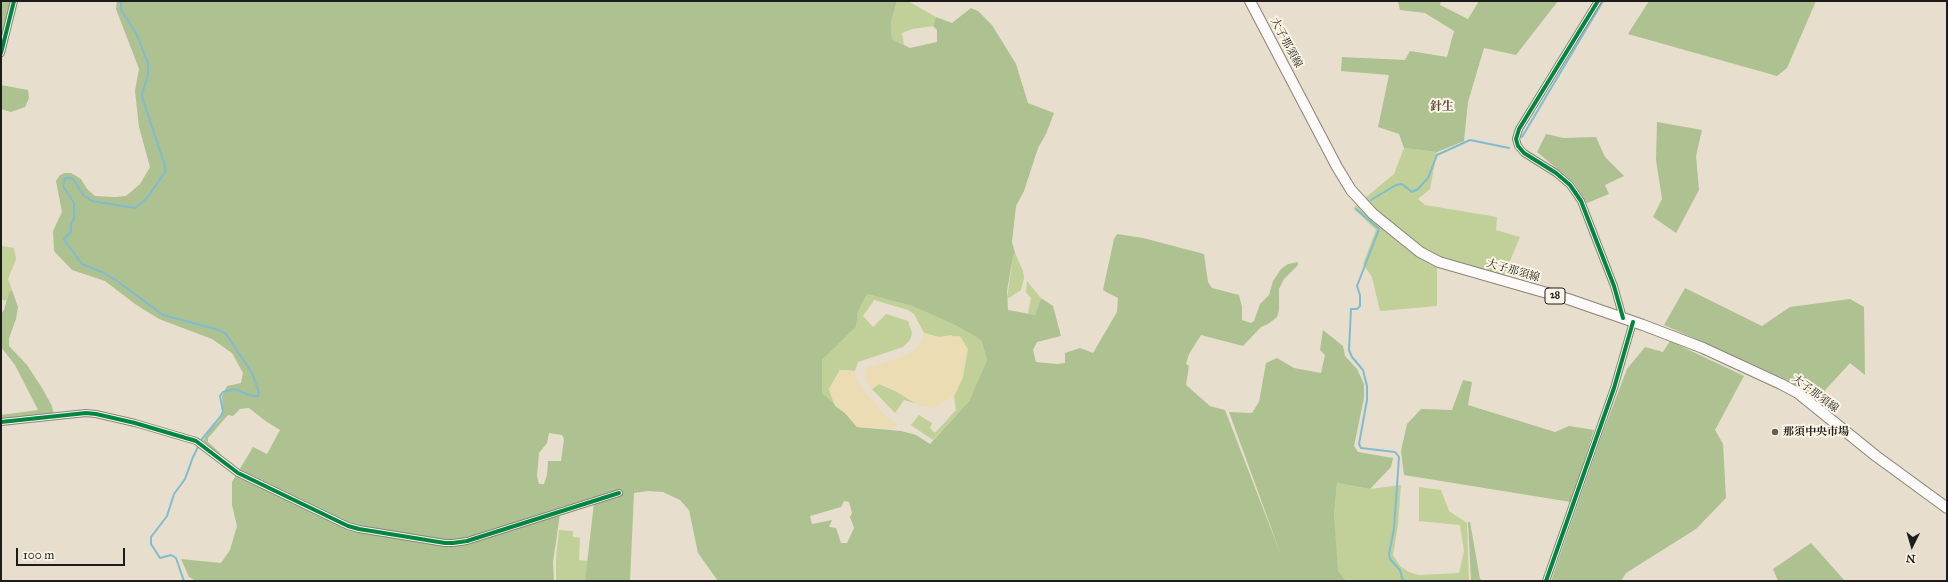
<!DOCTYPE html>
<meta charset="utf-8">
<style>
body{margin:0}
#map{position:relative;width:1948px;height:582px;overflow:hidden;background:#e7decd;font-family:"IM FELL Great Primer",serif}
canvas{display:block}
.frame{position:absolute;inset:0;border:2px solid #1c1c1c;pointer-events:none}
.north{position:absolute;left:1892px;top:526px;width:40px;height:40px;-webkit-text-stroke:3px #fcf5e5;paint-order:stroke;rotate:185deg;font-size:11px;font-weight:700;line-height:16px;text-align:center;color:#1c1c1c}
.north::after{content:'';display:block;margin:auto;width:14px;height:18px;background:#1c1c1c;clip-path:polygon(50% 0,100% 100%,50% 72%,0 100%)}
.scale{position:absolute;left:16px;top:548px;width:109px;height:18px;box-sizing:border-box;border:2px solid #1c1c1c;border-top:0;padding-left:5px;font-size:12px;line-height:14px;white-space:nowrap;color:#1c1c1c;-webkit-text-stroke:3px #fcf5e5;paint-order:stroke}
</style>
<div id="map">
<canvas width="1948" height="582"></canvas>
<div class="frame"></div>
<div class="north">N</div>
<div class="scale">100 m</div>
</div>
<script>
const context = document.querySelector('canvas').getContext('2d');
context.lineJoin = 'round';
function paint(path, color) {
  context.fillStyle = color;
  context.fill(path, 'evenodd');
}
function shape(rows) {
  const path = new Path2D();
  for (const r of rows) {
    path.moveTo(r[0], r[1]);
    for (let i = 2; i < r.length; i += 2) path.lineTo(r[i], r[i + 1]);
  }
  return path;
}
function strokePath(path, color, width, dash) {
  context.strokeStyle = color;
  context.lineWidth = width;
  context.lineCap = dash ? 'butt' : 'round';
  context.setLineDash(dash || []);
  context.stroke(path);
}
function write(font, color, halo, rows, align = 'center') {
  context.font = font + ' "IM FELL Great Primer","Noto Serif JP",serif';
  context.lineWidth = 4;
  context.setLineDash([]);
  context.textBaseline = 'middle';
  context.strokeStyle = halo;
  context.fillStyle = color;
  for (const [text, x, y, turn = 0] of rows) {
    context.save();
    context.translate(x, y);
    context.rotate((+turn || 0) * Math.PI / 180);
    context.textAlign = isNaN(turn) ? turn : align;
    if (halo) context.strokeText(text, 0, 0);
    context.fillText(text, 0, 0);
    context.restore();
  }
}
paint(shape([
 [897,1,908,1,936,17,933,26,912,29,902,33,904,45,892,39,891,22],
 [1404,148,1437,152,1430,189,1418,199,1425,205,1497,217,1496,230,1520,237,1504,275,1451,262,1437,266,1437,306,1380,311,1372,277,1363,264,1376,230,1353,208,1394,174],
 [2,246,14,248,16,259,8,279,12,290,9,292,6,301,1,299],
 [1015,253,1023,271,1024,278,1021,290,1007,299,1013,257],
 [1027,281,1041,298,1035,315,1028,314,1031,298,1026,292],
 [867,294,912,306,955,325,981,340,987,360,969,401,933,440,911,425,919,415,932,423,930,428,935,433,956,410,954,396,963,377,952,335,939,337,924,333,914,314,908,310,874,300,863,316,873,327,886,314,908,321,912,333,910,340,903,347,858,362,855,371,840,370,829,389,835,406,822,393,822,360,856,327,858,312],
 [879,384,904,395,918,404,904,400,895,413,872,389],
 [1337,483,1369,489,1401,485,1398,525,1393,555,1400,566,1409,572,1419,575,1459,573,1464,551,1460,525,1419,521,1419,487,1441,490,1449,511,1467,523,1469,581,1345,581,1335,569,1334,516],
 [559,530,573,531,573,537,580,538,579,560,588,561,585,581,556,581,556,559]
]), '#c0d098');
paint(shape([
 [1,1,10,1,10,7,1,45],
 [117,1,897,1,891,22,892,39,910,48,937,42,937,30,933,26,936,17,952,23,971,8,978,11,992,25,1016,64,1028,103,1054,113,1046,134,1038,148,1024,191,1016,206,1012,242,1015,253,1013,257,1007,291,1008,310,1035,315,1041,298,1053,306,1061,336,1037,342,1033,350,1036,362,1057,364,1065,363,1065,353,1080,348,1093,353,1117,312,1118,298,1106,292,1103,290,1114,239,1117,234,1143,238,1204,254,1208,282,1212,288,1239,295,1242,307,1242,320,1251,323,1254,321,1260,304,1269,295,1273,281,1281,269,1288,264,1298,262,1298,265,1284,279,1279,289,1279,310,1277,317,1268,324,1261,327,1243,346,1201,335,1189,354,1186,364,1189,366,1186,385,1210,406,1225,410,1281,555,1229,412,1252,413,1259,402,1266,363,1277,358,1294,368,1321,373,1325,355,1320,350,1323,330,1343,346,1345,356,1357,369,1364,384,1364,398,1354,446,1358,452,1393,458,1391,467,1370,489,1337,483,1334,516,1338,571,1346,581,718,581,698,553,689,510,680,500,663,492,648,491,634,493,630,581,585,581,594,503,560,514,553,562,554,581,196,581,189,577,181,559,221,563,230,550,237,526,232,505,232,482,253,447,267,454,280,430,267,422,249,408,240,409,233,416,228,415,208,438,208,442,221,454,220,455,203,441,210,430,220,420,223,412,222,396,227,386,241,383,243,373,232,353,212,339,159,319,135,304,105,281,72,270,54,251,53,231,62,212,56,181,59,176,64,173,71,173,81,179,87,189,95,196,115,197,126,196,140,184,150,167,139,127,135,91,139,69,116,9],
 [867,294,912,306,955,325,981,340,987,360,969,401,930,444,916,435,901,431,857,427,845,413,822,393,822,360,856,327,858,312],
 [549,433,562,435,564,439,561,461,548,461,547,475,544,484,539,484,537,476,539,453,547,443],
 [844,501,849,502,852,513,850,517,854,528,847,543,841,543,836,528,829,527,832,520,812,524,810,516,841,507],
 [1398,1,1441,1,1440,5,1468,19,1479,1,1558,1,1516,55,1484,48,1468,102,1464,141,1437,152,1404,148,1399,134,1378,127,1389,75,1341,71,1342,57,1405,60,1410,51,1447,57,1454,31,1425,13,1400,10],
 [1649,1,1816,1,1787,68,1777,76,1628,34],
 [1,85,28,90,29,98,25,107,11,112,1,109],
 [1657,122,1702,130,1696,156,1699,190,1676,233,1653,217,1662,199,1656,160],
 [1546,134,1563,138,1596,137,1605,157,1624,176,1605,185,1609,194,1587,203,1574,183,1537,152],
 [1685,288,1762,326,1790,307,1850,299,1864,307,1865,375,1850,363,1819,397,1781,377,1664,325],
 [12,290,18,307,16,319,9,338,9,346,27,365,42,388,52,406,54,416,1,421,1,415,38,410,15,365,1,347,1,314,4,310,9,292],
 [1670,341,1744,376,1715,430,1723,444,1726,498,1696,529,1626,573,1621,581,1551,581,1603,432,1627,369,1645,347,1663,352],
 [1463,380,1472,382,1468,405,1555,432,1569,426,1594,430,1571,502,1404,475,1401,451,1407,424,1421,409,1452,410],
 [1468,522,1470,522,1480,579,1484,581,1471,581],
 [1811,543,1845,581,1778,581,1773,569]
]), '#aec191');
paint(shape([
 [924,333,939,337,960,336,968,349,963,377,954,396,933,408,921,407,887,386,879,384,872,389,864,375,866,368,896,359,916,350,922,341],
 [840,370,855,371,856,378,862,388,883,413,898,426,885,429,857,427,845,413,835,406,829,389]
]), '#ebdcb3');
strokePath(shape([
 [121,1,121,10,136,33,148,63,148,74,142,94,143,100,165,166,165,172,147,198,135,208,92,201,83,195,74,180,71,178,65,178,63,186,74,203,74,218,71,224,71,232,64,239,65,241,82,264,104,273,117,281,163,315,219,330,226,334,252,373,259,392,258,396,252,396,234,389,223,392,220,396,223,411,221,416,202,439,193,457,185,479,174,494,167,516,151,537,151,544,160,558,171,555,176,558,184,581],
 [1522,137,1603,1],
 [1371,200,1396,185,1402,184,1412,192,1418,189,1428,178,1437,155,1470,140,1509,148],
 [1356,209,1379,229,1357,286,1360,295,1360,306,1357,309,1351,309,1349,350,1352,357,1363,370,1367,386,1367,400,1359,444,1361,448,1395,452,1399,457,1394,529,1389,554,1390,559,1400,570,1403,581]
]), '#80bcd0', 2);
const minor = shape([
 [1598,1,1519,129,1516,139,1518,146,1524,153,1556,173,1570,185,1581,201,1614,286,1623,318],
 [1,53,14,1],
 [1,422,86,413,96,414,135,423,196,441,238,473,348,526,359,529,445,543,453,543,467,541,619,493],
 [1546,581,1614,388,1633,322]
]);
const primary = shape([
 [1250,1,1337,167,1351,190,1373,214,1420,252,1439,262,1568,299,1643,325,1703,348,1781,384,1798,393,1876,456,1947,508]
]);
strokePath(minor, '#88837a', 8);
strokePath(primary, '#88837a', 12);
strokePath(minor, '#fbfaf8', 6);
strokePath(primary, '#fbfaf8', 10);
strokePath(shape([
 [1598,1,1519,129,1516,139,1518,146,1524,153,1556,173,1570,185,1581,201,1614,286,1623,318],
 [1,53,14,1],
 [1,422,86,413,96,414,135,423,196,441,238,473,348,526,359,529,445,543,453,543,467,541,619,493],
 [1546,581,1614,388,1633,322]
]), '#00873e', 4);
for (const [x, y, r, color] of [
 [1775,432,4,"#63605a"]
]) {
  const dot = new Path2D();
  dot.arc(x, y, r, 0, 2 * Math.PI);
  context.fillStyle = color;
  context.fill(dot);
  strokePath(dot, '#fcf5e5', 1.5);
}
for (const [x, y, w] of [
 [1555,296,20]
]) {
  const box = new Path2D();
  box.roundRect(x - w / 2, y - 8, w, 16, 3);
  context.fillStyle = '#fcf5e5';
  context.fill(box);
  strokePath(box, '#1c1c1c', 1);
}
write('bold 10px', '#1c1c1c', null, [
 ["28",1555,296]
]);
write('11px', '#1c1c1c', '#fcf5e5', [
 ["大子那須線",1286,43,62],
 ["大子那須線",1513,271,16],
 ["大子那須線",1815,394,37]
]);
write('bold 11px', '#1c1c1c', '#fcf5e5', [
 ["那須中央市場",1783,432]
], 'left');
write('bold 12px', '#5b4a3c', '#fcf5e5', [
 ["針生",1442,107]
]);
</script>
